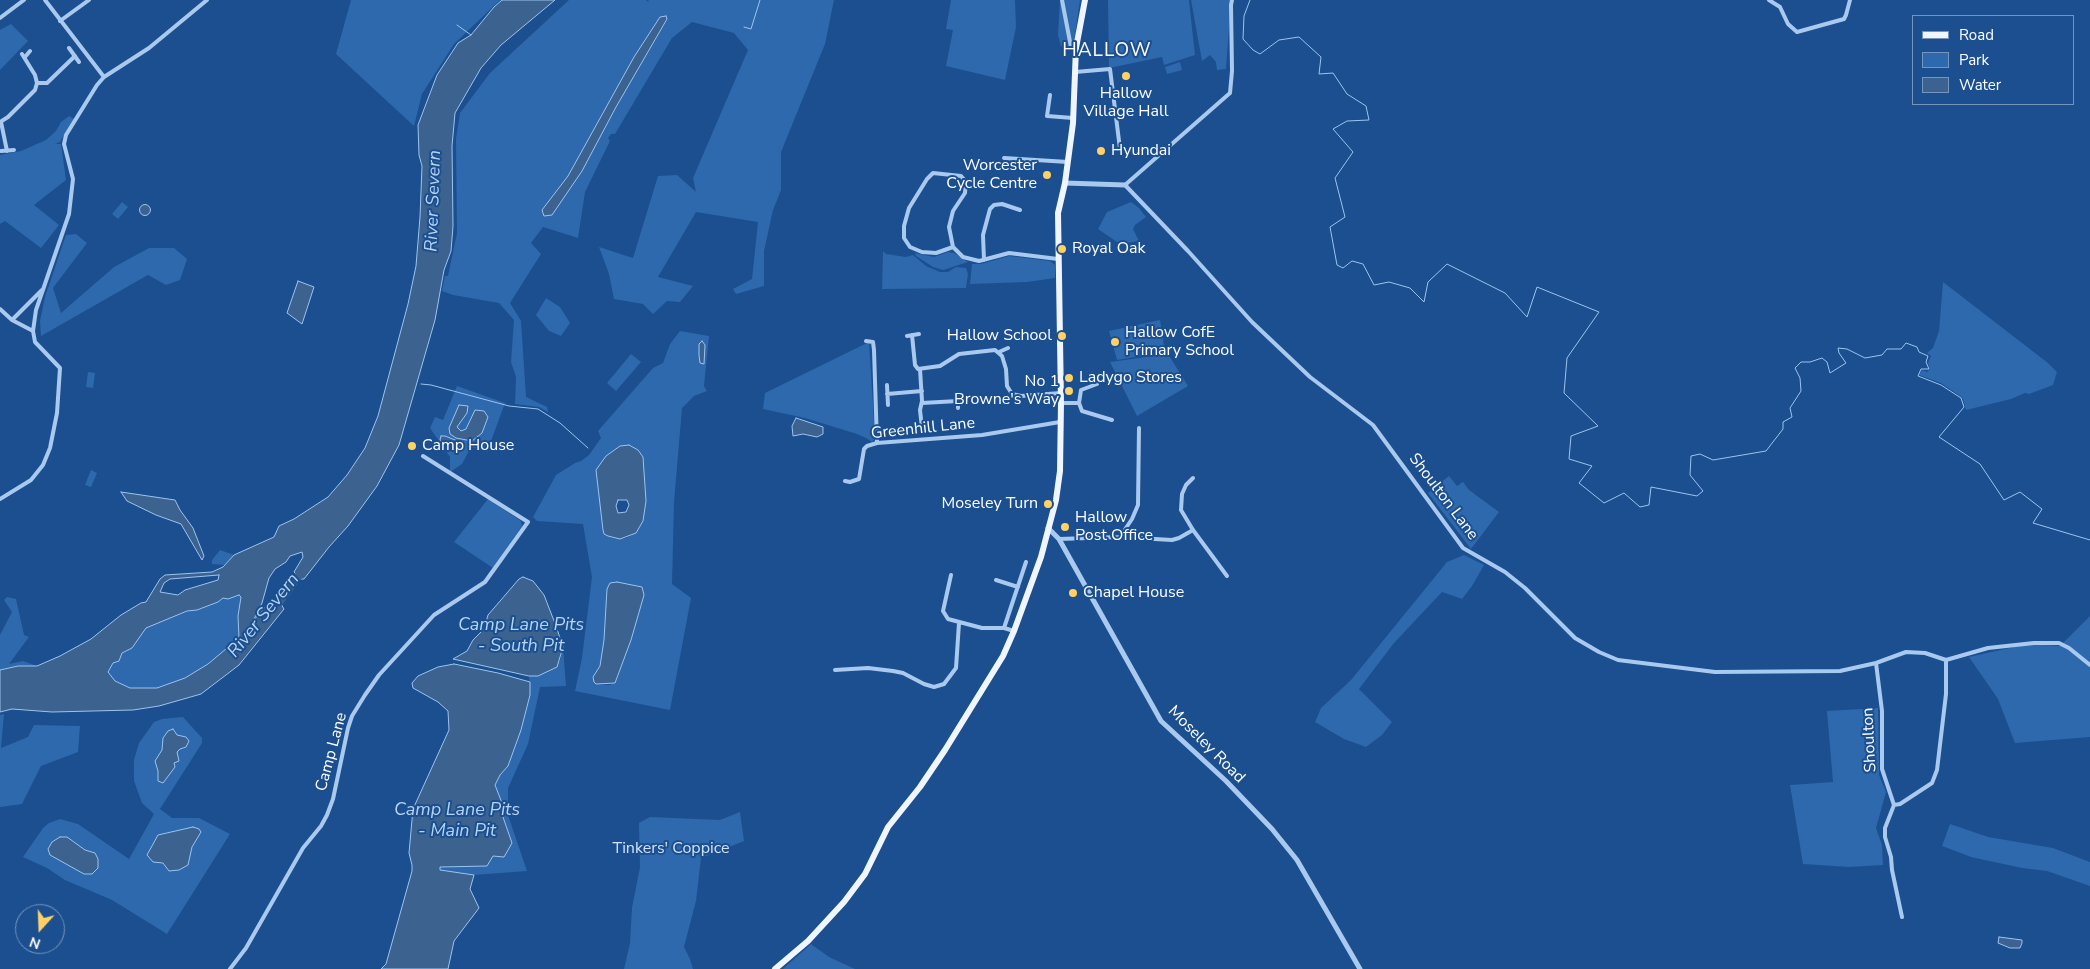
<!DOCTYPE html>
<style>
body{margin:0}
#map{position:relative;width:2090px;height:969px;overflow:hidden;background:#1b4f8f;font-family:"Nunito Sans",sans-serif}
canvas{display:block}
.legend{position:absolute;left:1912px;top:15px;width:162px;height:90px;box-sizing:border-box;background:#1b4f8f;border:1px solid #7695bc;margin:0;padding:6px 9px;list-style:none;font-size:15px;color:#fff}
.legend li{display:flex;align-items:center;gap:10px;height:25px}
.legend b{width:25px;border:1px solid #7695bc}
.north{position:absolute;left:15px;top:904px;width:50px;height:50px;box-sizing:border-box;background:#1b4f8f;border:1px solid #7695bc;border-radius:50%;rotate:200deg;font-size:14px;font-weight:700;line-height:20px;text-align:center;color:#fff}
.north::after{content:'';display:block;margin:auto;width:18px;height:22px;background:#ffd166;clip-path:polygon(50% 0,100% 100%,50% 72%,0 100%)}
</style>
<div id="map">
<canvas width="2090" height="969"></canvas>
<ul class="legend">
<li><b style="height:6px;background:#f0f6ff"></b>Road</li>
<li><b style="height:14px;background:#2e69ad"></b>Park</li>
<li><b style="height:14px;background:#3c6290"></b>Water</li>
</ul>
<div class="north">N</div>
</div>
<script>
const context = document.querySelector('canvas').getContext('2d');
context.lineJoin = 'round';
function paint(path, color) {
  context.fillStyle = color;
  context.fill(path, 'evenodd');
}
function shape(rows) {
  const path = new Path2D();
  for (const r of rows) {
    if (r.length === 3) {
      path.moveTo(r[0] + r[2], r[1]);
      path.arc(r[0], r[1], r[2], 0, 2 * Math.PI);
      continue;
    }
    path.moveTo(r[0], r[1]);
    for (let i = 2; i < r.length; i += 2) path.lineTo(r[i], r[i + 1]);
  }
  return path;
}
function strokePath(path, color, width, dash) {
  context.strokeStyle = color;
  context.lineWidth = width;
  context.lineCap = dash ? 'butt' : 'round';
  context.setLineDash(dash || []);
  context.stroke(path);
}
function write(font, color, halo, rows, align = 'center') {
  context.font = font + ' "Nunito Sans",sans-serif';
  context.lineWidth = 4;
  context.setLineDash([]);
  context.textBaseline = 'middle';
  context.strokeStyle = halo;
  context.fillStyle = color;
  for (const [text, x, y, turn = 0] of rows) {
    context.save();
    context.translate(x, y);
    context.rotate((+turn || 0) * Math.PI / 180);
    context.textAlign = isNaN(turn) ? turn : align;
    if (halo) context.strokeText(text, 0, 0);
    context.fillText(text, 0, 0);
    context.restore();
  }
}
paint(shape([
 [351,0,500,0,454,44,422,94,414,126,336,54],
 [569,0,646,0,649,2,648,0,834,0,825,44,781,152,781,190,773,210,764,251,764,286,736,294,733,289,752,279,758,222,696,212,658,277,693,286,680,302,667,301,653,314,643,304,614,299,609,274,599,247,633,258,658,176,677,175,696,192,693,178,748,50,734,33,692,22,672,38,615,134,611,134,608,138,610,141,585,192,578,238,543,227,531,243,541,254,510,303,521,321,526,397,547,407,548,412,539,407,515,404,516,377,511,362,514,320,499,303,453,295,442,291,445,276,448,276,457,233,456,139,460,113,490,73],
 [660,17,667,20,616,107,582,171,543,210,568,176,634,57],
 [951,0,1015,0,1016,27,1005,80,946,66,953,30,946,29],
 [1060,0,1080,0,1074,42,1070,50,1061,46,1058,35],
 [1108,0,1189,0,1195,55,1164,65,1162,57,1109,68],
 [1191,0,1231,0,1226,69,1217,70,1216,62,1210,55,1202,61],
 [11,24,28,41,0,70,0,30],
 [1180,62,1182,70,1167,74,1165,67],
 [69,116,74,119,60,142,55,144,61,144,66,180,34,205,59,225,41,248,5,221,0,224,0,155,21,151,46,140,56,131,61,122],
 [122,202,128,207,118,219,112,214],
 [1131,202,1139,208,1146,217,1135,225,1133,229,1139,241,1120,244,1098,229,1107,212],
 [76,234,87,243,53,288,61,313,114,267,149,248,174,248,187,259,180,280,166,285,148,275,41,336,40,321,45,297,66,235],
 [883,251,886,254,906,257,913,255,926,266,940,272,948,272,956,267,966,268,968,274,966,288,882,289],
 [948,252,954,253,968,262,943,270,933,267,916,256,915,253,934,257],
 [1009,256,1050,261,1055,265,1055,278,1027,282,970,284,972,264,981,264],
 [1943,282,2048,363,2057,372,2053,385,2029,394,2025,393,2011,399,1966,410,1963,399,1960,396,1941,383,1919,375,1922,370,1927,372,1930,369,1928,363,1931,356,1927,353,1933,348,1939,331],
 [546,298,560,307,570,323,561,336,549,331,536,315],
 [1160,320,1165,352,1117,360,1109,331],
 [680,331,709,336,704,386,707,391,694,396,682,408,674,502,672,584,691,598,670,710,575,691,582,658,592,577,583,524,537,521,533,517,556,475,575,463,581,461,589,455,601,438,598,431,653,368,663,363,670,344],
 [606,456,646,501,643,521,636,533,626,538,620,539,608,536,604,534,603,530,600,500],
 [607,589,639,614,618,676,615,683,609,685,596,684,593,677,600,666,604,640],
 [869,342,875,438,872,442,866,438,857,434,805,418,763,409,765,393],
 [631,354,641,362,616,391,607,383],
 [1168,354,1188,386,1137,416,1110,362],
 [88,372,95,373,93,388,86,387],
 [457,386,505,403,487,452,471,447,462,464,450,472,450,457,430,428,435,417,443,420],
 [91,470,97,473,91,487,85,485],
 [1449,476,1457,486,1463,482,1469,490,1499,512,1471,549,1428,493],
 [488,499,521,521,522,526,493,568,454,542],
 [220,550,234,555,224,565,212,564,212,560],
 [1464,555,1484,565,1472,586,1462,599,1442,592,1394,643,1359,689,1392,722,1382,735,1366,747,1344,739,1315,722,1321,708,1351,680,1447,562],
 [239,595,241,597,238,616,239,638,208,664,185,678,157,688,130,688,115,681,108,672,113,663,119,660,122,653,132,648,146,628,187,611,197,610,218,602,223,598,235,597],
 [7,597,16,599,24,635,29,637,9,664,23,661,37,666,18,666,0,670,0,635,12,612,4,600],
 [2090,616,2090,737,2015,743,1998,699,1969,657,2028,644,2060,646],
 [563,647,566,686,540,687,528,744,508,788,508,815,527,871,474,875,439,870,440,867,487,866,493,856,512,843,503,817,502,803,495,785,500,775,508,766,521,730,530,695,529,676,538,676,560,661],
 [1878,708,1879,775,1886,792,1876,828,1882,845,1883,865,1849,867,1803,864,1790,785,1833,782,1827,711],
 [4,714,1,748,28,737,34,725,80,726,78,752,41,766,22,804,0,807,0,715],
 [183,717,202,738,202,743,160,809,172,818,199,818,230,834,167,934,112,900,65,880,47,868,23,857,43,828,49,823,60,819,78,824,129,859,154,814,142,803,134,781,134,760,139,743,154,722,162,719],
 [740,812,744,841,701,858,696,901,684,947,690,959,693,969,624,969,630,943,632,908,640,867,639,823,650,817,720,820],
 [1950,824,1988,837,2053,848,2090,862,2090,886,2047,871,2022,868,1971,857,1942,846],
 [811,944,829,957,855,969,783,969]
]), '#2e69ad');
const water = shape([
 [502,0,555,0,501,45,481,68,455,113,452,146,453,226,451,251,444,270,435,320,399,445,377,486,348,526,329,547,304,579,301,579,297,582,294,580,297,575,294,572,303,557,302,552,290,556,286,562,275,569,269,578,262,603,253,621,272,599,276,601,282,596,285,598,281,604,284,609,239,665,201,694,159,706,133,710,52,712,12,709,0,712,0,670,18,666,37,666,60,656,91,639,121,615,141,603,146,602,160,579,165,575,212,572,223,567,234,555,274,537,279,526,294,519,328,497,347,475,365,448,378,416,408,304,416,266,420,217,422,166,419,155,418,125,437,75,458,43,471,35,494,7,502,0],
 [219,575,218,580,185,590,178,595,160,592,164,583,170,579,219,575],
 [239,595,241,597,238,616,239,638,208,664,185,678,157,688,130,688,115,681,108,672,113,663,119,661,122,653,132,648,146,628,187,611,197,610,218,602,223,598,228,599,239,595],
 [666,16,667,19,616,107,582,171,552,215,544,216,542,210,568,176,634,57,660,17,666,16],
 [145,210,5.5],
 [298,281,314,287,302,324,287,313,298,281],
 [702,341,705,345,704,364,700,363,699,355,699,344,702,341],
 [459,405,468,406,467,413,457,427,461,431,466,429,475,410,484,411,488,417,482,433,472,441,456,438,450,434,449,428,459,405],
 [796,418,823,427,823,434,817,437,803,434,793,436,792,426,796,418],
 [441,436,445,436,460,442,462,446,454,449,444,445,440,440,441,436],
 [629,445,638,450,643,457,646,501,643,521,636,533,620,539,608,536,604,534,603,530,596,470,606,456,620,446,629,445],
 [618,500,627,500,629,505,626,512,618,513,616,506,618,500],
 [121,492,175,500,180,510,193,528,204,556,202,560,181,524,156,515,127,501,121,492],
 [523,577,533,581,544,595,556,626,563,647,557,667,538,676,529,676,453,659,467,651,473,640,484,629,488,615,519,579,523,577],
 [617,582,642,587,644,595,631,640,615,683,596,684,594,682,593,677,600,666,604,640,607,589,610,583,617,582],
 [454,664,498,673,530,682,530,695,521,730,508,766,500,775,495,785,502,803,503,817,512,843,504,857,493,856,487,866,440,867,440,870,474,875,470,889,479,908,454,941,448,969,381,969,386,964,412,871,412,865,409,853,413,809,449,730,448,711,438,702,413,688,412,683,418,676,438,667,454,664],
 [173,729,177,735,186,737,189,741,186,747,180,749,177,752,179,761,174,763,175,767,163,783,158,781,158,771,155,761,162,750,163,738,168,731,173,729],
 [193,827,199,829,201,832,192,847,188,865,179,870,169,871,163,863,153,862,147,855,158,835,193,827],
 [60,837,67,837,85,850,95,853,98,859,98,868,92,874,84,874,50,855,48,849,52,842,60,837],
 [1999,937,2022,940,2022,943,2020,948,2010,948,1998,943,1999,937]
]);
paint(water, '#3c6290');
strokePath(water, '#9cc4f0', 1);
strokePath(shape([
 [1250,0,1244,16,1243,39,1253,50,1260,54,1279,40,1299,37,1321,57,1319,74,1333,73,1347,94,1366,106,1369,120,1347,121,1333,129,1353,152,1335,178,1345,217,1330,227,1337,265,1343,268,1352,261,1363,264,1374,285,1389,282,1410,288,1424,302,1428,282,1447,264,1505,293,1527,317,1537,287,1599,312,1567,358,1564,393,1598,426,1571,436,1569,459,1592,466,1579,483,1604,503,1624,493,1640,507,1649,505,1651,487,1697,496,1703,491,1690,475,1691,456,1700,454,1713,460,1766,451,1783,429,1783,422,1792,417,1790,408,1801,391,1800,378,1795,368,1801,362,1810,362,1822,358,1827,362,1830,373,1846,363,1839,353,1838,348,1847,349,1865,358,1882,355,1887,349,1901,349,1906,343,1917,347,1919,352,1928,356,1926,362,1929,369,1921,369,1918,376,1941,385,1961,398,1964,407,1939,437,1980,464,2004,500,2020,492,2042,509,2033,523,2090,540],
 [457,25,471,35],
 [744,27,751,29,760,0],
 [421,384,431,385,509,406,538,409,560,423,588,448]
]), '#9cc4f0', 1);
strokePath(shape([
 [277,605,300,574]
]), '#3c6290', 8);
strokePath(shape([
 [45,0,104,77],
 [1062,0,1071,47,1076,48],
 [1232,0,1231,5,1232,71,1230,93,1125,185,1188,251,1252,322,1310,377,1373,425,1463,548,1505,572,1525,588,1575,638,1599,652,1618,660,1715,672,1840,671,1876,663,1906,652,1925,653,1946,660,1988,648,2034,643,2059,643,2069,648,2090,665],
 [1769,0,1780,7,1788,24,1797,32,1844,19,1846,15,1850,0],
 [0,18,24,0],
 [60,21,89,0],
 [69,48,79,62],
 [25,57,30,51],
 [1075,72,1110,69,1120,149],
 [37,83,47,83,75,56],
 [1050,95,1047,116,1073,118],
 [0,122,8,117,35,90,37,83,35,75,22,54],
 [1,122,7,151],
 [1,151,14,150],
 [1004,158,1068,162],
 [953,247,936,253,922,252,910,247,904,238,904,226,909,208,927,179,933,173,961,176,966,182,965,193,953,211,949,227,953,247,963,257,979,261,1009,253,1058,259],
 [984,260,983,235,990,209,994,205,1002,204,1020,210],
 [0,309,12,320,33,331],
 [12,320,42,290],
 [912,335,915,365,918,369,940,366,959,354,995,350,1002,356,1006,369,1007,386,1012,394,1021,396,1061,393],
 [907,336,919,334],
 [866,341,873,342,874,350,877,443],
 [999,352,1008,348],
 [920,369,922,401,920,410,922,428],
 [887,385,888,405],
 [887,394,922,391],
 [922,403,958,401,958,408],
 [1061,403,1079,403,1082,411,1112,420],
 [1079,403,1081,390,1097,384],
 [1193,478,1186,485,1182,494,1181,510,1193,530,1227,576],
 [845,481,850,482,859,479,864,449,867,446,877,443,982,435,1060,422],
 [0,499,31,480,43,465,50,448,57,413,60,368,35,342,33,331,36,310,69,214,73,179,64,144,66,135,97,85,104,77,149,48,207,0],
 [1120,537,1172,540,1179,538,1193,530],
 [1059,539,1120,537,1132,519,1138,505,1139,428],
 [951,575,943,611,948,619,982,628,1004,628],
 [996,580,1018,587],
 [1014,631,1004,628,1026,562],
 [1876,663,1882,711,1882,769,1894,805,1885,828,1885,837,1891,857,1892,870,1902,917],
 [835,670,868,668,893,671,903,673,924,684,934,687,944,684,956,668,959,623],
 [1894,805,1900,804,1932,783,1937,770,1946,694,1946,660],
 [230,969,246,948,303,848,321,826,327,815,333,799,348,728,352,716,365,695,379,675,434,615,485,582,528,522,423,456]
]), '#a9c9ee', 4);
strokePath(shape([
 [1065,183,1125,185],
 [1048,528,1059,539,1161,721,1226,781,1272,829,1297,860,1360,969]
]), '#a9c9ee', 5);
strokePath(shape([
 [775,969,808,941,844,902,865,874,888,827,920,787,945,750,1003,656,1014,631,1041,557,1056,500,1060,471,1061,403,1058,213,1065,183,1073,123,1076,48,1085,0]
]), '#f0f6ff', 6);
for (const [x, y, r, color] of [
 [1126,76,5,"#ffd166"],
 [1101,151,5,"#ffd166"],
 [1047,175,5,"#ffd166"],
 [1062,249,5,"#ffd166"],
 [1062,336,5,"#ffd166"],
 [1115,342,5,"#ffd166"],
 [1069,378,5,"#ffd166"],
 [1069,391,5,"#ffd166"],
 [412,446,5,"#ffd166"],
 [1048,504,5,"#ffd166"],
 [1065,527,5,"#ffd166"],
 [1073,593,5,"#ffd166"]
]) {
  const dot = new Path2D();
  dot.arc(x, y, r, 0, 2 * Math.PI);
  context.fillStyle = color;
  context.fill(dot);
  strokePath(dot, '#1b4f8f', 2);
}
write('16px', '#fff', '#1b4f8f', [
 ["Hallow",1126,94,"center"],
 ["Village Hall",1126,112,"center"],
 ["Hyundai",1111,151],
 ["Worcester",1037,166,"right"],
 ["Cycle Centre",1037,184,"right"],
 ["Royal Oak",1072,249],
 ["Hallow CofE",1125,333],
 ["Primary School",1125,351],
 ["Hallow School",1052,336,"right"],
 ["Ladygo Stores",1079,378],
 ["No 1",1059,382,"right"],
 ["Browne's Way",1059,400,"right"],
 ["Camp House",422,446],
 ["Moseley Turn",1038,504,"right"],
 ["Hallow",1075,518],
 ["Post Office",1075,536],
 ["Chapel House",1083,593]
], 'left');
write('16px', '#fff', '#1b4f8f', [
 ["Greenhill Lane",923,429,-6],
 ["Shoulton Lane",1443,497,53],
 ["Shoulton",1870,740,-93],
 ["Moseley Road",1206,745,45],
 ["Camp Lane",332,752,-75]
]);
write('16px', '#cfe3fa', '#1b4f8f', [
 ["Tinkers' Coppice",671,849]
]);
write('italic 18px', '#b5d3f5', '#1b4f8f', [
 ["River Severn",434,201,-88],
 ["River Severn",264,616,-51],
 ["Camp Lane Pits",521,626],
 ["- South Pit",521,647],
 ["Camp Lane Pits",457,811],
 ["- Main Pit",457,832]
]);
context.letterSpacing = '1px';
write('19px', '#fff', '#1b4f8f', [
 ["HALLOW",1107,51]
]);
context.letterSpacing = '0px';
</script>
